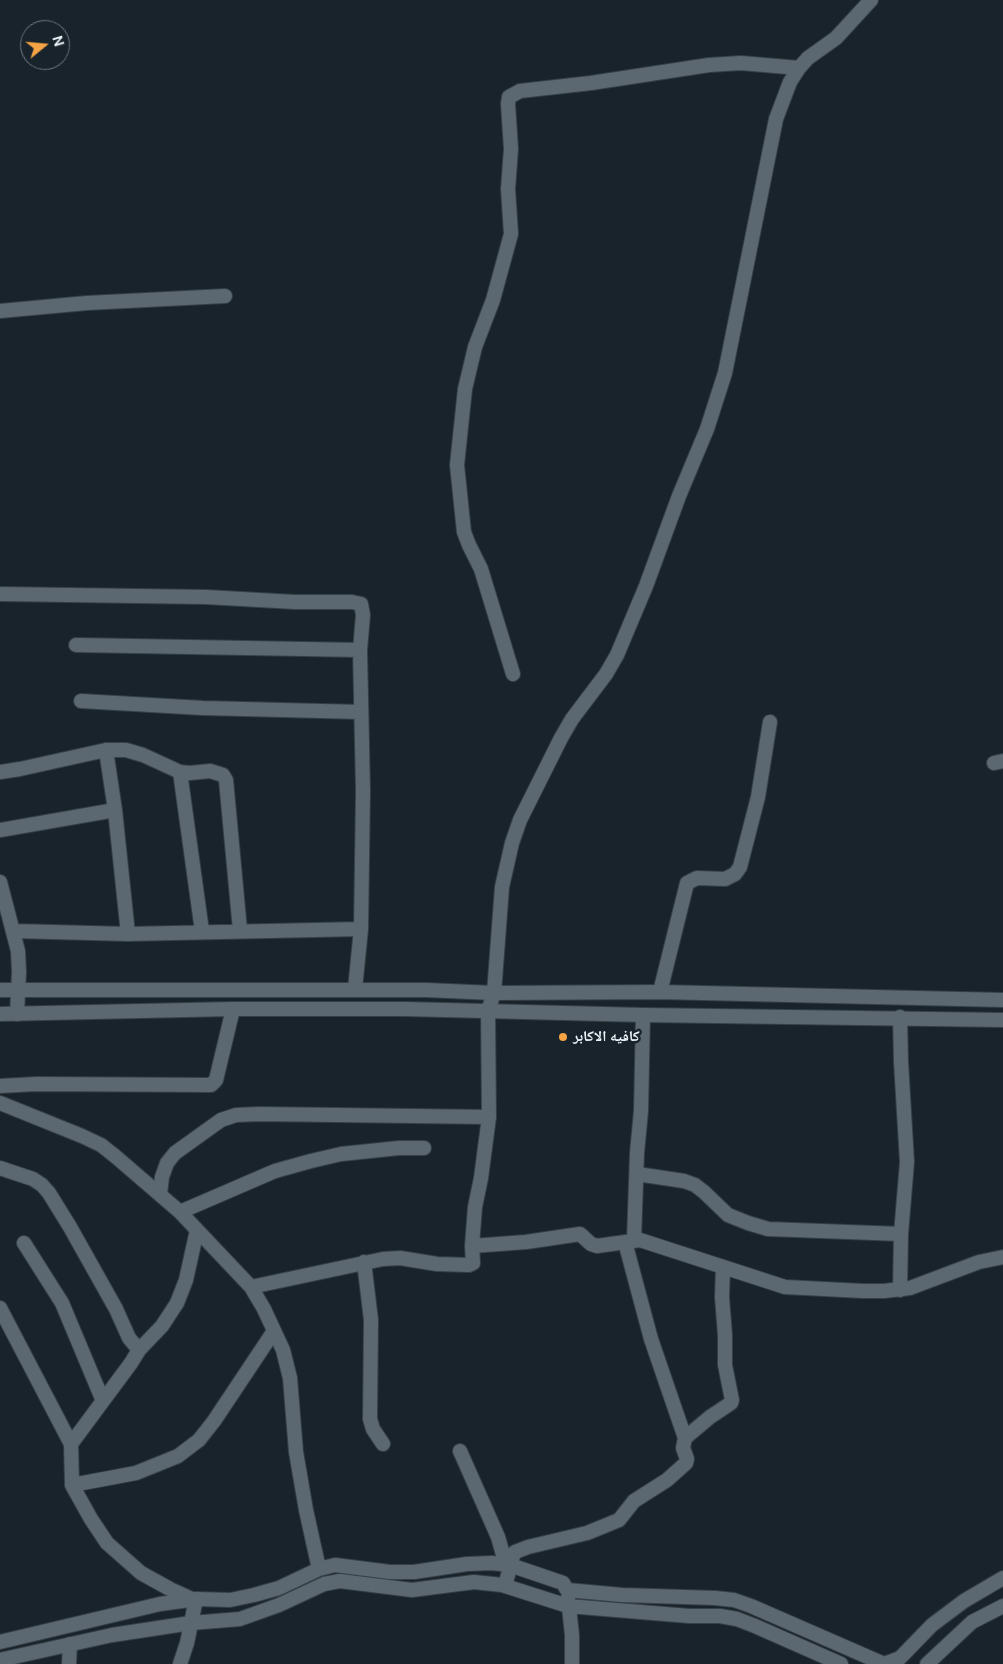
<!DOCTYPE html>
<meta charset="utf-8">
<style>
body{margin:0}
#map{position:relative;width:1003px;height:1664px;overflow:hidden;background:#18232b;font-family:"DM Sans",sans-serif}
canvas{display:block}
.north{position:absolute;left:20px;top:20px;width:50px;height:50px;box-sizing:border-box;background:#18232b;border:1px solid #6d777d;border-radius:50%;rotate:73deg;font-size:14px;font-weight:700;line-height:20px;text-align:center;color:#ecf4f9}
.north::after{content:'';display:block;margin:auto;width:18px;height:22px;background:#f5a345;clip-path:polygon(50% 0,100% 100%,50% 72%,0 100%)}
</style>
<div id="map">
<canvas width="1003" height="1664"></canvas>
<div class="north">N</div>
</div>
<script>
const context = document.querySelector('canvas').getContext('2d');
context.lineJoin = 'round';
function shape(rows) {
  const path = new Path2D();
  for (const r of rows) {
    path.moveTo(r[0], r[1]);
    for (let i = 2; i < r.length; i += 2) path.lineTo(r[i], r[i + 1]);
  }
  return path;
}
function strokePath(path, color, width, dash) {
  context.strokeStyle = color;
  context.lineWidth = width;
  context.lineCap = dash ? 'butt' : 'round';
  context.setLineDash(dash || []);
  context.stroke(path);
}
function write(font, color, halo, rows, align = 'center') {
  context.font = font + ' "DM Sans","Noto Naskh Arabic",sans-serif';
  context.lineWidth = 5;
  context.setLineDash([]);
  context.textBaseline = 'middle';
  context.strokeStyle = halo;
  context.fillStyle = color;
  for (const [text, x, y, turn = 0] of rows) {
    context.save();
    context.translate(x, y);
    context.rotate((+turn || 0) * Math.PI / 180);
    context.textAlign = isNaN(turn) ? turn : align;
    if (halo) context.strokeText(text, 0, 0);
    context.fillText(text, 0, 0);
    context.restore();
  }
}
const minor = shape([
 [871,0,836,38,808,58,799,68,790,82,776,119,725,373,707,429,679,496,646,586,617,655,606,674,572,719,561,738,520,820,512,843,502,887,494,993,488,1011,489,1117,481,1178,475,1207,472,1246,526,1242,580,1234,591,1244,597,1246,640,1240,785,1287,863,1291,884,1291,910,1288,979,1262,1003,1257],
 [0,311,87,303,225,296],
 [0,594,206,597,295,602,352,602,361,604,363,615,360,650,363,791,361,929,355,989],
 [76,645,360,650],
 [513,674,481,569,469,545,464,532,457,465,465,389,475,347,493,300,511,234,508,189,511,149,508,104,509,97,520,91,591,83,709,65,741,63,799,68],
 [81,701,203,708,361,712],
 [106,750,115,810,128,934],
 [994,763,1003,761],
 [0,772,20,769,106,750,126,750,143,755,180,772,190,773,210,771,223,775,226,780,240,930],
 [180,772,202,931],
 [0,830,115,810],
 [0,882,18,951,19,972,17,1014],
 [14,931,128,934,361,929],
 [660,992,687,883,697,878,725,879,735,874,740,867,758,797,770,722],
 [0,1086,36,1084,211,1085,216,1080,233,1009],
 [0,1103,82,1136,101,1145,115,1156,180,1212,251,1287,264,1309,283,1350,290,1378,296,1452,306,1510,319,1569],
 [0,1168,33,1179,42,1185,49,1193,70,1227,116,1309,129,1338,139,1350],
 [637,1174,684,1181,695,1185,704,1192,728,1215,748,1223,768,1229,901,1234],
 [160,1194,162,1177,167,1163,175,1153,221,1120,236,1115,259,1114,489,1117],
 [180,1212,275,1171,311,1161,341,1154,399,1148,424,1148],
 [634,1240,637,1153,641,1111,643,1015],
 [625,1242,651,1339,685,1438],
 [24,1243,62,1303,103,1401],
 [364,1262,371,1320,370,1419,373,1429,383,1444],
 [251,1287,383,1259,400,1258,437,1264,469,1265,473,1263,472,1246],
 [900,1290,901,1234,907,1162,901,1062,900,1017],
 [0,1308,71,1444],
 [460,1451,498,1537,506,1565],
 [72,1485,136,1473,178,1456,199,1440,214,1421,274,1331],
 [505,1586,513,1556,515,1552,528,1547,587,1533,619,1520,634,1501,667,1480,686,1463,687,1459,683,1448,685,1438,710,1417,731,1403,732,1400,725,1365,725,1335,722,1297,723,1267],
 [568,1598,572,1635,572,1664],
 [192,1599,170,1589,141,1573,107,1543,91,1519,72,1485,71,1444,131,1363,139,1350,162,1326,177,1303,186,1280,197,1230],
 [0,1642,160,1604,196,1599,230,1600,254,1595,279,1588,319,1569,335,1565,390,1572,414,1572,467,1564,492,1563,510,1565,563,1583,567,1590,622,1595,715,1598,734,1600,751,1606,884,1664,900,1658,932,1625,964,1601,1003,1578],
 [0,1660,112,1635,191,1623,240,1619,279,1605,324,1584,340,1581,412,1590,474,1582,502,1585,568,1606,689,1616,720,1616,737,1619,755,1626,841,1664],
 [69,1664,70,1644],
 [180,1664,187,1643,196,1599],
 [927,1664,972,1622,1003,1606]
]);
const secondary = shape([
 [0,990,426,990,494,993,660,992,1003,1000],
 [0,1014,233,1009,405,1009,643,1015,1003,1020]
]);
strokePath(minor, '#373f46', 16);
strokePath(secondary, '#373f46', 16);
strokePath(minor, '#5b6871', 14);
strokePath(secondary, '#5b6871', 14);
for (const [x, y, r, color] of [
 [563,1037,5,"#f5a345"]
]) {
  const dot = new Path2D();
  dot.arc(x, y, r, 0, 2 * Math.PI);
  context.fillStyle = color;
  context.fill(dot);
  strokePath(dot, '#18232b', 2);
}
write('bold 15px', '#ecf4f9', '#18232b', [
 ["كافيه الاكابر",573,1037]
], 'left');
</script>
